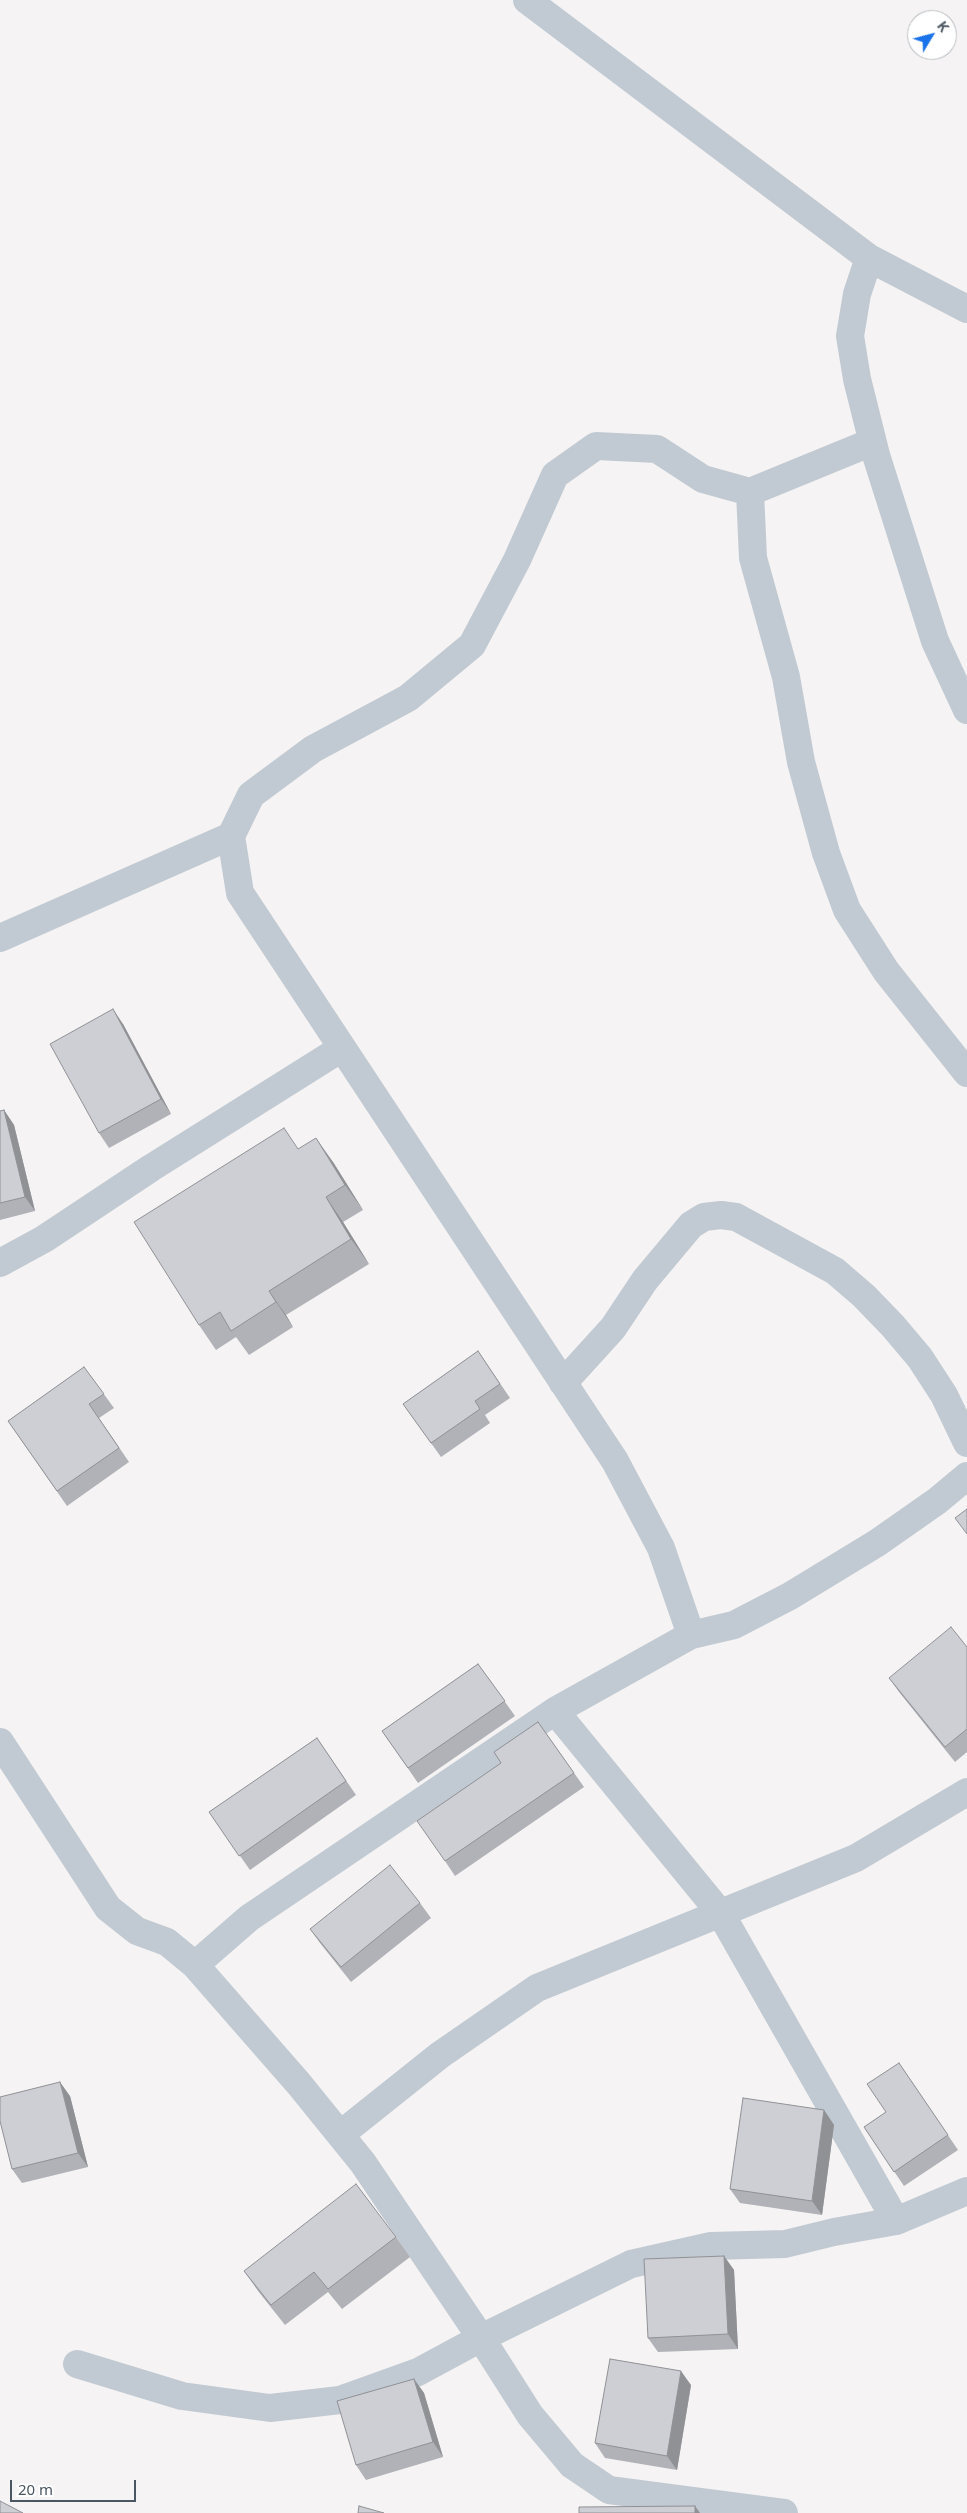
<!DOCTYPE html>
<style>
body{margin:0}
#map{position:relative;width:967px;height:2513px;overflow:hidden;background:#f5f3f3;font-family:"Noto Sans",sans-serif}
canvas{display:block}
.north{position:absolute;left:907px;top:10px;width:50px;height:50px;box-sizing:border-box;background:#fff;border:1px solid #b7bbc0;border-radius:50%;rotate:53deg;font-size:14px;font-weight:700;line-height:20px;text-align:center;color:#4a5661}
.north::after{content:'';display:block;margin:auto;width:18px;height:22px;background:#1a73e8;clip-path:polygon(50% 0,100% 100%,50% 72%,0 100%)}
.scale{position:absolute;left:10px;top:2480px;width:126px;height:22px;box-sizing:border-box;border:2px solid #4a5661;border-top:0;padding-left:6px;font-size:15px;line-height:18px;white-space:nowrap;color:#4a5661;-webkit-text-stroke:4px #fff;paint-order:stroke}
</style>
<div id="map">
<canvas width="967" height="2513"></canvas>
<div class="north">K</div>
<div class="scale">20 m</div>
</div>
<script>
const context = document.querySelector('canvas').getContext('2d');
context.lineJoin = 'round';
function shape(rows) {
  const path = new Path2D();
  for (const r of rows) {
    path.moveTo(r[0], r[1]);
    for (let i = 2; i < r.length; i += 2) path.lineTo(r[i], r[i + 1]);
  }
  return path;
}
function strokePath(path, color, width, dash) {
  context.strokeStyle = color;
  context.lineWidth = width;
  context.lineCap = dash ? 'butt' : 'round';
  context.setLineDash(dash || []);
  context.stroke(path);
}
function paint(path, color) {
  context.fillStyle = color;
  context.fill(path, 'evenodd');
}
strokePath(shape([
 [527,0,869,258,967,309],
 [869,258,857,294,850,336,857,379,876,455,935,641,967,710],
 [750,492,753,558,786,677,801,762,826,853,847,910,886,971,967,1073],
 [0,938,231,836],
 [0,1263,44,1239,151,1168,342,1048],
 [563,1383,613,1328,645,1280,691,1225,704,1217,721,1215,736,1217,835,1271,864,1296,893,1326,920,1358,944,1395,967,1443],
 [691,1635,661,1548,615,1461,240,893,231,836,251,795,313,749,408,698,472,645,517,560,555,475,596,446,657,449,703,479,750,492,872,442],
 [555,1711,721,1914,896,2221],
 [0,1742,108,1908,137,1931,167,1942,195,1965,299,2084,363,2163,481,2338,631,2264,711,2246,785,2244,834,2232,896,2221,967,2191],
 [195,1965,249,1918,555,1711,691,1635,734,1625,790,1596,877,1543,937,1501,967,1476],
 [341,2134,440,2055,537,1988,856,1858,967,1792],
 [77,2364,182,2396,270,2408,340,2400,418,2372,481,2338,530,2415,572,2465,609,2490,784,2513]
]), '#c1cad2', 28);
paint(shape([
 [123,1024,171,1114,109,1148,99,1133],
 [4,1110,14,1125,35,1211,0,1220,0,1111],
 [299,1149,333,1162,363,1210,343,1222,369,1264,286,1315,293,1327,249,1355,236,1337,216,1350,199,1325],
 [478,1351,510,1398,485,1415,490,1423,441,1457,403,1404],
 [84,1367,114,1408,99,1418,129,1462,67,1506,8,1421],
 [967,1647,967,1752,955,1762,899,1692,889,1678],
 [478,1664,515,1716,418,1783,382,1731],
 [538,1722,584,1787,455,1876,445,1861,501,1763],
 [317,1738,356,1795,250,1870,209,1812],
 [420,1903,431,1918,351,1982,320,1943,310,1929],
 [899,2063,958,2150,904,2186,864,2127,886,2112],
 [70,2096,88,2167,22,2183,12,2169],
 [824,2110,834,2125,822,2215,740,2203,730,2189],
 [396,2237,410,2257,342,2309,328,2292,285,2325,258,2291,244,2271],
 [724,2256,734,2270,738,2349,658,2352,648,2338],
 [414,2379,424,2393,443,2457,366,2480,356,2465],
 [691,2385,677,2470,605,2458,595,2443]
]), '#b0b2b7');
paint(shape([
 [113,1009,123,1024,171,1114,161,1099],
 [4,1110,14,1125,35,1211,25,1197],
 [316,1138,333,1162,363,1210,345,1185],
 [326,1197,343,1222,369,1264,351,1239],
 [269,1291,286,1315,293,1327,276,1302],
 [60,2082,70,2096,88,2167,78,2153],
 [824,2110,834,2125,822,2215,812,2201],
 [724,2256,734,2270,738,2349,728,2334],
 [681,2371,691,2385,677,2470,667,2456],
 [414,2379,424,2393,443,2457,433,2442],
 [695,2506,700,2513,695,2513]
]), '#909195');
const building = shape([
 [113,1009,161,1099,99,1133,50,1044,113,1009],
 [4,1110,25,1197,0,1203,0,1111,4,1110],
 [284,1128,298,1149,316,1138,345,1185,326,1197,351,1239,269,1291,276,1302,231,1331,220,1312,199,1325,134,1222,284,1128],
 [478,1351,500,1384,475,1401,480,1409,431,1443,403,1404,478,1351],
 [84,1367,104,1394,89,1404,119,1448,57,1491,8,1421,84,1367],
 [967,1509,967,1534,955,1518,967,1509],
 [951,1627,967,1647,967,1729,945,1747,889,1678,951,1627],
 [478,1664,505,1701,408,1768,382,1731,478,1664],
 [538,1722,574,1773,445,1861,417,1821,501,1763,494,1752,538,1722],
 [317,1738,346,1781,239,1856,209,1812,317,1738],
 [390,1865,420,1903,341,1967,310,1929,390,1865],
 [899,2063,948,2135,894,2172,864,2127,886,2112,867,2084,899,2063],
 [60,2082,78,2153,12,2169,0,2121,0,2097,60,2082],
 [743,2098,824,2110,812,2201,730,2189,743,2098],
 [356,2184,396,2237,328,2289,314,2272,271,2305,244,2271,356,2184],
 [724,2256,728,2334,648,2338,644,2259,724,2256],
 [610,2359,681,2371,667,2456,595,2443,610,2359],
 [414,2379,433,2442,356,2465,337,2401,414,2379],
 [0,2501,23,2513,0,2513,0,2501],
 [359,2506,384,2513,358,2513,359,2506],
 [695,2506,695,2513,579,2513,579,2507,695,2506]
]);
paint(building, '#cdcfd5');
strokePath(building, '#909195', 1);
</script>
